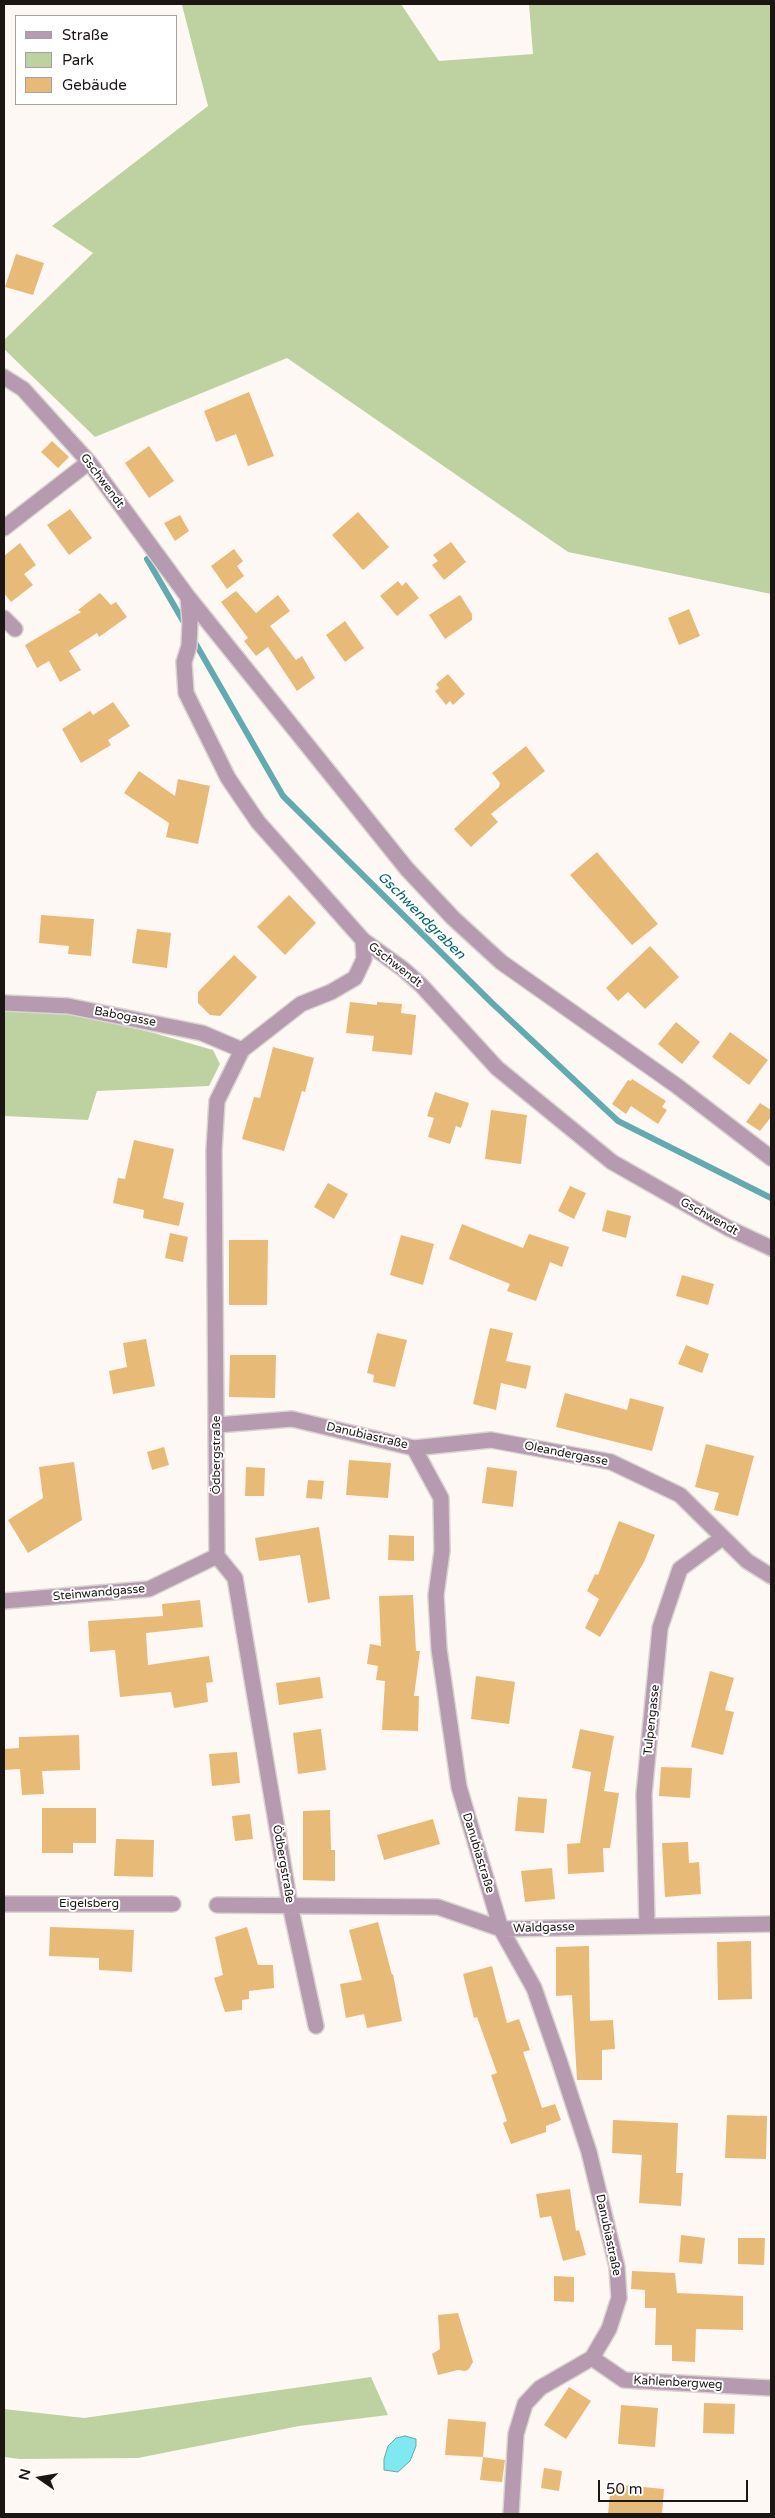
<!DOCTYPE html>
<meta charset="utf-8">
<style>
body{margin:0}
#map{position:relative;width:775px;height:2518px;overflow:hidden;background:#fef8f5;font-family:"Varela Round",sans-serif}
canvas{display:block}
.frame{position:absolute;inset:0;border:5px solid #1b1614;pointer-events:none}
.legend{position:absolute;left:15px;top:15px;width:162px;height:90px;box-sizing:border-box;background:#fff;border:1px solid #a4a2a1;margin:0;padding:6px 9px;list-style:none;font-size:15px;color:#1b1614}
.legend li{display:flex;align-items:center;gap:10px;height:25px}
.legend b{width:25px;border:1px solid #a4a2a1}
.north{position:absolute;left:15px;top:2453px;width:50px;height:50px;-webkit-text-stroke:4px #fff;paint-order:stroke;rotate:283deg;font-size:14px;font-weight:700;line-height:20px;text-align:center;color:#1b1614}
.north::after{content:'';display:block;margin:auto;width:18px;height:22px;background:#1b1614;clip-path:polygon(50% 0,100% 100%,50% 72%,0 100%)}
.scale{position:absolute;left:598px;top:2480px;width:150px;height:22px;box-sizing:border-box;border:2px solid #1b1614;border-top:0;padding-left:6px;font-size:15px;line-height:18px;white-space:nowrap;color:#1b1614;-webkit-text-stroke:4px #fff;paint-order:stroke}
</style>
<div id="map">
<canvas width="775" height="2518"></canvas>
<div class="frame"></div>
<ul class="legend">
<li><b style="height:6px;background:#b59ab0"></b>Straße</li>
<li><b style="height:14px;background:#bed2a1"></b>Park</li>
<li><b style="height:14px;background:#e8ba78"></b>Gebäude</li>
</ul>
<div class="north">N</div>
<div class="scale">50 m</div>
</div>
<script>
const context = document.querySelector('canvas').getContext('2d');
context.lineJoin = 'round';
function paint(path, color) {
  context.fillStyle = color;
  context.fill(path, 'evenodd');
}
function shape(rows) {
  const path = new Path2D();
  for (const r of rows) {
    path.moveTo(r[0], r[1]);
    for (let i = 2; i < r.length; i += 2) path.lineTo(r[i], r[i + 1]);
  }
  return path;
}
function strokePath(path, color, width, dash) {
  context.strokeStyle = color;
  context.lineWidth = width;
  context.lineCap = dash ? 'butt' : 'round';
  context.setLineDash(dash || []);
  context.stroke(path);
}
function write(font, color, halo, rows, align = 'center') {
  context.font = font + ' "Varela Round",sans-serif';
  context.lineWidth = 4;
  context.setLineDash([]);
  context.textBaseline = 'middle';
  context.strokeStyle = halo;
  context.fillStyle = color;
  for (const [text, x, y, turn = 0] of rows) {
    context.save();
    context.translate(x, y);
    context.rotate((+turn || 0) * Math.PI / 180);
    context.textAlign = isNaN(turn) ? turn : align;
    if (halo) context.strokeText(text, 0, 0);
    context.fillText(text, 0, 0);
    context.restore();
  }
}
paint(shape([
 [401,4,439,61,533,54,529,4,771,4,771,594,568,552,287,358,95,437,4,349,4,340,93,253,52,226,208,106,182,5],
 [4,1011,76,1015,154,1033,213,1050,220,1064,209,1086,97,1091,88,1120,4,1116],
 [371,2377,388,2415,299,2426,138,2458,20,2459,4,2457,4,2409,84,2418]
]), '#bed2a1');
const water = shape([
 [405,2436,416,2439,416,2446,410,2461,398,2472,384,2470,384,2459,388,2446,396,2438,405,2436]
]);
paint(water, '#7fe9f2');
strokePath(water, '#61aaaf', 1);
strokePath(shape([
 [147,559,186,626],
 [193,639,283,796,492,1003,618,1121,771,1198]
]), '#61aaaf', 6);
paint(shape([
 [16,254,44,263,33,295,5,287],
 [249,392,274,456,248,466,236,434,216,442,204,411],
 [52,441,69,457,58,468,41,452],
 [149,446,174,481,149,498,125,463],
 [70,509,92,538,69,555,47,525],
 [358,512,389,547,363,570,332,535],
 [180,515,189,531,175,541,164,523],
 [451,542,466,562,444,580,432,565,438,561,433,555],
 [20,543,36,565,24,574,33,585,11,602,4,593,4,556],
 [234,549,243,561,237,566,244,576,227,589,211,566],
 [398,581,402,586,406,582,419,598,397,616,380,596],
 [236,591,256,613,278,595,290,611,270,626,296,660,302,656,315,678,297,691,268,647,256,656,244,641,248,638,221,602],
 [100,593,111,605,116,602,127,617,99,637,97,633,69,651,81,670,60,682,49,661,37,668,25,645,81,612,78,610],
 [460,595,472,614,472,620,445,639,429,615],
 [689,609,700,636,679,645,668,618],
 [345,621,364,648,345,662,326,635],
 [448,674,465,694,453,705,450,701,446,705,435,691,439,688,436,684],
 [113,702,130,726,108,740,111,745,81,763,62,729,90,711,93,715],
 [526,746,545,771,491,814,498,822,471,847,454,829,499,787,500,783,492,773],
 [139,771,175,796,178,779,210,786,198,844,166,837,169,823,124,793],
 [597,852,658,924,632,945,570,875],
 [289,895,316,923,285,955,257,927],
 [41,915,94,919,91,956,68,954,69,946,39,943],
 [137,929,171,933,167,968,132,963],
 [650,946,679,977,645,1009,628,992,618,1001,606,988],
 [234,955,257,977,220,1016,210,1015,198,1003,198,992],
 [350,1002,377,1005,377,1002,402,1004,401,1013,416,1015,412,1055,372,1051,374,1036,346,1033],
 [676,1022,700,1042,682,1064,658,1044],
 [730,1032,768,1060,749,1085,712,1057],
 [273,1047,314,1058,305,1092,302,1091,284,1151,242,1139,254,1097,260,1098],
 [632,1079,666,1101,662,1107,667,1110,658,1124,631,1106,626,1114,612,1104,628,1080,631,1081],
 [435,1092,469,1103,461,1128,456,1126,450,1144,428,1137,434,1118,427,1116],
 [760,1103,771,1110,771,1117,760,1131,746,1122],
 [491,1110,527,1115,521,1164,485,1159],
 [134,1140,174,1149,163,1198,184,1203,179,1226,143,1218,144,1210,113,1203,118,1178,125,1179],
 [328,1183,348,1194,334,1219,314,1207],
 [570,1186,586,1193,574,1219,558,1211],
 [607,1210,631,1216,626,1238,602,1231],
 [462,1224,523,1248,529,1234,569,1247,562,1267,550,1262,536,1301,507,1291,510,1284,449,1259],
 [170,1233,188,1237,183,1262,165,1258],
 [401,1235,434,1244,423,1285,390,1275],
 [229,1240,268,1240,267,1305,229,1305],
 [682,1275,714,1284,708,1305,676,1296],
 [490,1328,513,1333,506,1361,531,1366,526,1389,501,1383,496,1410,473,1404],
 [377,1333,407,1340,395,1387,373,1382,374,1375,367,1373],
 [146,1339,155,1386,113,1394,109,1371,127,1367,123,1343],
 [686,1345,709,1354,702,1373,678,1364],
 [230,1355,276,1355,275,1398,229,1397],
 [565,1393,627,1410,630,1398,664,1407,652,1451,556,1427],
 [706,1444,754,1456,738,1516,714,1510,719,1493,695,1487],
 [164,1447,169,1465,152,1470,147,1452],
 [349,1460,391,1463,388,1498,346,1495],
 [74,1462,82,1520,28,1553,8,1520,43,1498,39,1467],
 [246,1467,265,1468,264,1496,245,1496],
 [487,1467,517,1471,513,1507,482,1503],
 [308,1480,324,1481,322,1499,306,1498],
 [619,1521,655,1535,644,1562,600,1637,585,1628,599,1599,587,1591,595,1574,598,1575],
 [319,1527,330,1599,308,1603,300,1555,259,1561,255,1538],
 [389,1535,414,1536,414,1561,388,1560],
 [413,1595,416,1651,420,1651,414,1696,419,1696,418,1731,382,1730,385,1681,376,1680,378,1666,367,1664,370,1644,381,1646,379,1596],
 [200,1600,203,1627,146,1633,148,1665,209,1656,213,1682,206,1683,208,1702,174,1708,171,1692,120,1697,115,1650,90,1652,88,1621,163,1616,162,1604],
 [710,1671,734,1678,725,1710,734,1712,723,1755,691,1747],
 [476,1676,515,1682,509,1724,471,1719],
 [320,1677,323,1698,279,1705,276,1683],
 [321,1729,326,1770,298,1774,293,1733],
 [580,1729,614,1736,604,1791,619,1793,610,1848,603,1848,604,1872,568,1874,567,1844,580,1843,591,1772,572,1768],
 [79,1735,80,1770,42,1771,44,1794,22,1795,20,1769,4,1770,4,1749,19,1748,19,1737],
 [237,1752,240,1783,212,1786,209,1754],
 [661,1767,692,1768,690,1798,659,1796],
 [518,1797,547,1799,544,1833,515,1831],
 [42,1808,96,1808,96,1843,73,1843,73,1853,42,1853],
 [330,1810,331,1850,335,1850,335,1881,303,1880,303,1811],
 [250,1814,253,1839,235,1841,232,1816],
 [433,1819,440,1844,384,1860,377,1835],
 [116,1839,154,1840,153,1877,114,1876],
 [688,1842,689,1863,699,1862,701,1894,665,1897,662,1843],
 [552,1868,555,1899,525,1902,521,1871],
 [378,1922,392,1975,393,1974,402,2021,367,2028,364,2014,346,2018,340,1984,362,1980,349,1930],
 [50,1927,134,1930,132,1972,99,1970,99,1958,49,1956],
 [247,1927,258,1965,273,1965,274,1988,249,1991,249,1999,242,2000,242,2010,225,2012,214,1978,223,1975,215,1937],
 [751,1941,752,1999,718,2000,717,1942],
 [589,1946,590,2021,613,2020,615,2049,602,2050,602,2080,577,2080,572,1995,556,1996,556,1947],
 [492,1966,507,2023,519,2019,530,2050,523,2052,542,2108,555,2104,561,2120,546,2126,546,2132,511,2144,503,2123,507,2121,491,2075,497,2073,477,2017,474,2018,463,1974],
 [727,2115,767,2116,766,2159,725,2158],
 [613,2120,678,2123,676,2173,683,2173,681,2206,639,2203,642,2155,612,2153],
 [570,2189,576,2231,579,2230,586,2255,563,2261,551,2216,540,2218,536,2194],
 [681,2235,705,2238,702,2264,679,2262],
 [738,2238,765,2238,764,2265,738,2264],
 [632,2271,675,2273,677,2293,743,2296,743,2330,696,2329,695,2362,672,2361,672,2345,655,2345,656,2308,645,2308,645,2290,631,2289],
 [554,2276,574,2277,574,2302,554,2301],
 [458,2313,473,2362,469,2369,465,2371,458,2370,438,2375,432,2354,440,2349,438,2315],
 [569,2387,591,2401,566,2439,544,2425],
 [704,2403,735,2404,734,2434,703,2433],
 [621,2405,658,2408,655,2447,618,2444],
 [448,2419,486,2422,483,2457,445,2455],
 [483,2457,505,2460,502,2482,480,2480],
 [544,2468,562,2471,559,2491,541,2488],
 [611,2484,664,2489,662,2514,608,2514]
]), '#e8ba78');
const minor = shape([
 [4,377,23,389,89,462,188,597,407,869,453,918,501,962,677,1086,771,1158],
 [4,528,89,462],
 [188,597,190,622,189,646,184,662,186,693,228,778,258,822,363,940,403,969,421,985,497,1068,612,1162,728,1228,771,1248],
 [4,618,15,629],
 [4,1003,68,1006,202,1033,242,1050],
 [217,1425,292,1419,414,1448,441,1498,442,1551,436,1595,439,1649,459,1787,501,1929,534,1988,559,2060,589,2152,617,2267,619,2298,609,2329,592,2358,540,2388,525,2404,516,2434,511,2514],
 [414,1448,491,1440,611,1462,680,1495,747,1561,771,1576],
 [4,1601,149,1589,217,1556],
 [4,1904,173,1904],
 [217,1905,438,1907,501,1929,771,1924],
 [647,1925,644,1794,660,1628,680,1569,722,1538],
 [316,2026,290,1905,235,1578,217,1556,214,1150,217,1101,242,1050,301,1004,331,992,355,978,364,959,363,940],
 [592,2358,624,2380,771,2388]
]);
strokePath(minor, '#dad4d1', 18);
strokePath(minor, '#b59ab0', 15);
write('12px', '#1b1614', '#fff', [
 ["Gschwendt",102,481,53],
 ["Gschwendt",395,965,38],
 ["Babogasse",125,1017,11],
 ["Gschwendt",709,1217,29],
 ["Danubiastraße",367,1436,13],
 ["Oleandergasse",566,1454,11],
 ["Ödbergstraße",217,1455,-90],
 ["Steinwandgasse",99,1593,-5],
 ["Tulpengasse",652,1720,-84],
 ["Danubiastraße",478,1853,73],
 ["Ödbergstraße",283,1864,80],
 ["Eigelsberg",89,1904],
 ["Waldgasse",544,1928,-2],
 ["Danubiastraße",608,2235,78],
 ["Kahlenbergweg",678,2383,3]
]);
write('italic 14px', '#01636a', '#fff', [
 ["Gschwendgraben",421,916,45]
]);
</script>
